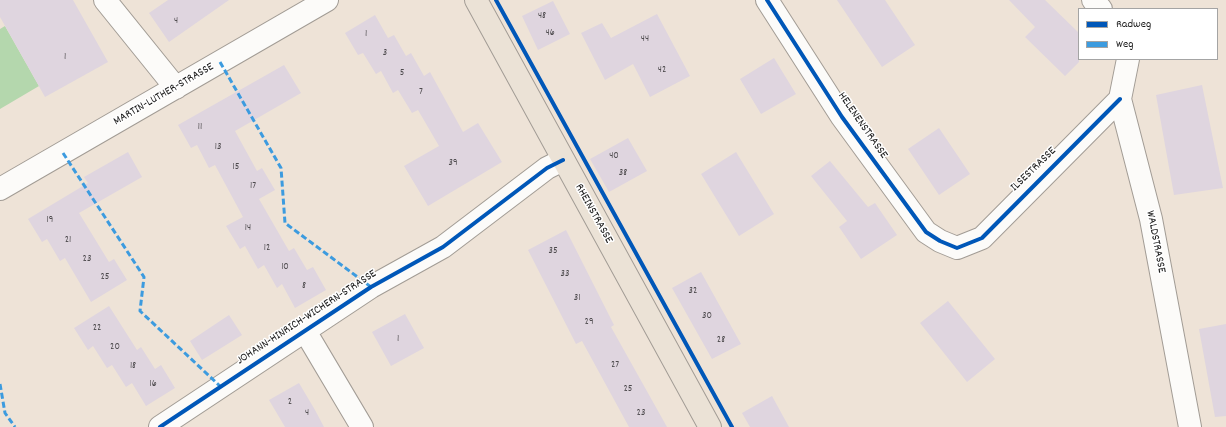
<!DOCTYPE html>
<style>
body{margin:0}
#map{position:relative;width:1226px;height:427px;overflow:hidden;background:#eee3d7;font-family:Dekko,sans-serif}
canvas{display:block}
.legend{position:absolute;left:1078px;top:8px;width:140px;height:52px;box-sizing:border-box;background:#fff;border:1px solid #a4a4a4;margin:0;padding:5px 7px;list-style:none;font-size:12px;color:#1c1c1c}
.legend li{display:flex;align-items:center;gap:8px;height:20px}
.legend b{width:20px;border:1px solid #a4a4a4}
</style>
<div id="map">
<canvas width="1226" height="427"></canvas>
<ul class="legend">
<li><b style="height:5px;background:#0057b8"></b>Radweg</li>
<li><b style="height:5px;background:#3c9bdf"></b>Weg</li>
</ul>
</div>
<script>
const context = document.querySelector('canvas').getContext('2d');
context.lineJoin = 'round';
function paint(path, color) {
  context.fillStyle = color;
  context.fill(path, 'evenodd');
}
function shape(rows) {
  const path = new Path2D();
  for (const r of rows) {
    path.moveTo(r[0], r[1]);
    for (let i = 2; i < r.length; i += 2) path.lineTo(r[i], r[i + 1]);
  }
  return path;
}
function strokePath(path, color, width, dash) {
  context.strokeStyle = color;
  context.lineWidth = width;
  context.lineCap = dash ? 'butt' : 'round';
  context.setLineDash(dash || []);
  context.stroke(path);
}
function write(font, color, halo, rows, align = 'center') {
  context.font = font + ' Dekko,sans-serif';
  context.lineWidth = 3;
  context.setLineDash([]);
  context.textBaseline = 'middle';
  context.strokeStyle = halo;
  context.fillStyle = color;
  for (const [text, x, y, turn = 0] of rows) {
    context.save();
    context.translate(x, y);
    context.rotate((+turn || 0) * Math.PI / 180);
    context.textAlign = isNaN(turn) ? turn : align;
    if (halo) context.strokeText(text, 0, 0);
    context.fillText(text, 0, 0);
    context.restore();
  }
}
paint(shape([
 [5,26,39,86,0,109,0,29]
]), '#b4d7ad');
paint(shape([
 [0,0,73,0,108,62,45,97,0,17],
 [168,0,229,0,169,42,149,13],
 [837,0,885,0,915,45,882,67],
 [1009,0,1045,0,1079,33,1079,62,1065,76,1025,37,1035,27],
 [553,1,570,34,538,50,522,16],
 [657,14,690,76,650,97,633,64,605,80,581,33,602,23,611,38],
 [375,15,388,38,394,35,406,56,411,53,424,76,430,72,463,132,478,123,502,162,428,206,404,166,439,146,418,110,412,113,398,90,393,93,381,71,376,74,363,53,358,55,345,33],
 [774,58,796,94,761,114,740,79],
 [284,65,301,93,235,131,257,171,262,168,275,190,259,199,289,251,294,248,307,270,313,267,326,290,295,308,282,284,277,288,264,265,258,269,245,246,240,249,226,226,243,217,215,165,209,168,197,145,191,148,178,125],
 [1202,85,1223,188,1174,195,1156,95],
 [939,128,970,174,939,195,908,149],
 [628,138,647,171,609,192,590,159],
 [128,152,142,177,79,213,109,262,114,259,127,280,91,302,65,258,60,261,47,239,42,242,28,219,88,183,84,177],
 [736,152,774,214,739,236,701,174],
 [830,161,868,207,875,203,897,235,861,259,839,227,847,221,811,176],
 [566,230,614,325,611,327,667,427,629,427,582,341,576,344,528,250],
 [701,272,741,344,712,359,672,288],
 [948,301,995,359,967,382,920,323],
 [109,306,137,350,141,347,155,369,161,365,175,388,146,406,132,383,126,387,112,365,107,368,93,346,88,350,74,328],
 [405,314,424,348,391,366,372,332],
 [229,315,242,335,202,360,190,341],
 [1226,324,1226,416,1215,417,1199,329],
 [299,383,315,410,324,427,285,427,269,400],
 [772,396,789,427,750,427,742,413]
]), '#dfd5df');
const minor = shape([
 [105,0,176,88],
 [767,0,842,117,926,232,940,241,957,248,982,238,1120,99],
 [1093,0,1101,9],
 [1128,59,1120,99,1151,219,1190,427],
 [0,189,327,0],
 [305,331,362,427],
 [160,427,371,287,443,247,547,168,563,160]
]);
const major = shape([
 [476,0,710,427]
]);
strokePath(minor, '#a29c95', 24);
strokePath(major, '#a29c95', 24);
strokePath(minor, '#fcfbf9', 22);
strokePath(major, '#ebe2d6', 22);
strokePath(shape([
 [220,62,281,168,285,223,371,287],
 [63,153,144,277,140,311,221,387],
 [0,384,5,413,15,427]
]), '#3c9bdf', 3, [6, 3]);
strokePath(shape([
 [496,0,732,427],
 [767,0,842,117,926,232,940,241,957,248,982,238,1120,99],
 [160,427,371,287,443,247,547,168,563,160]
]), '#0057b8', 4);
write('10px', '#4d4a4d', null, [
 ["48",542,17],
 ["4",176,22],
 ["46",550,34],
 ["1",366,35],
 ["44",645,40],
 ["3",385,54],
 ["1",65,58],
 ["42",662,71],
 ["5",402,74],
 ["7",421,93],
 ["11",200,128],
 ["13",218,148],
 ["40",614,157],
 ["39",453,164],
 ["15",236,168],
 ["38",623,174],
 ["17",253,187],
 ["19",50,221],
 ["14",248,229],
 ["21",68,241],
 ["12",267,249],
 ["35",553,252],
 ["23",87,260],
 ["10",285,268],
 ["33",565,275],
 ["25",105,278],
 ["8",304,287],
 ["32",693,292],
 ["31",577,299],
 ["30",707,317],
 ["29",589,323],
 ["22",97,329],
 ["1",398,340],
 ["28",721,341],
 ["20",115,348],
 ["27",615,366],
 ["18",133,367],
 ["16",153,385],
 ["25",628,390],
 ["2",290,403],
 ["4",307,414],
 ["23",641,414]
]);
write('12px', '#1c1c1c', '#fff', [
 ["MARTIN-LUTHER-STRASSE",164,95,-30],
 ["HELENENSTRASSE",862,126,55],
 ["ILSESTRASSE",1034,170,-44],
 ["RHEINSTRASSE",593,214,61],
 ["WALDSTRASSE",1155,242,79],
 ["JOHANN-HINRICH-WICHERN-STRASSE",307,318,-33]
]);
</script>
